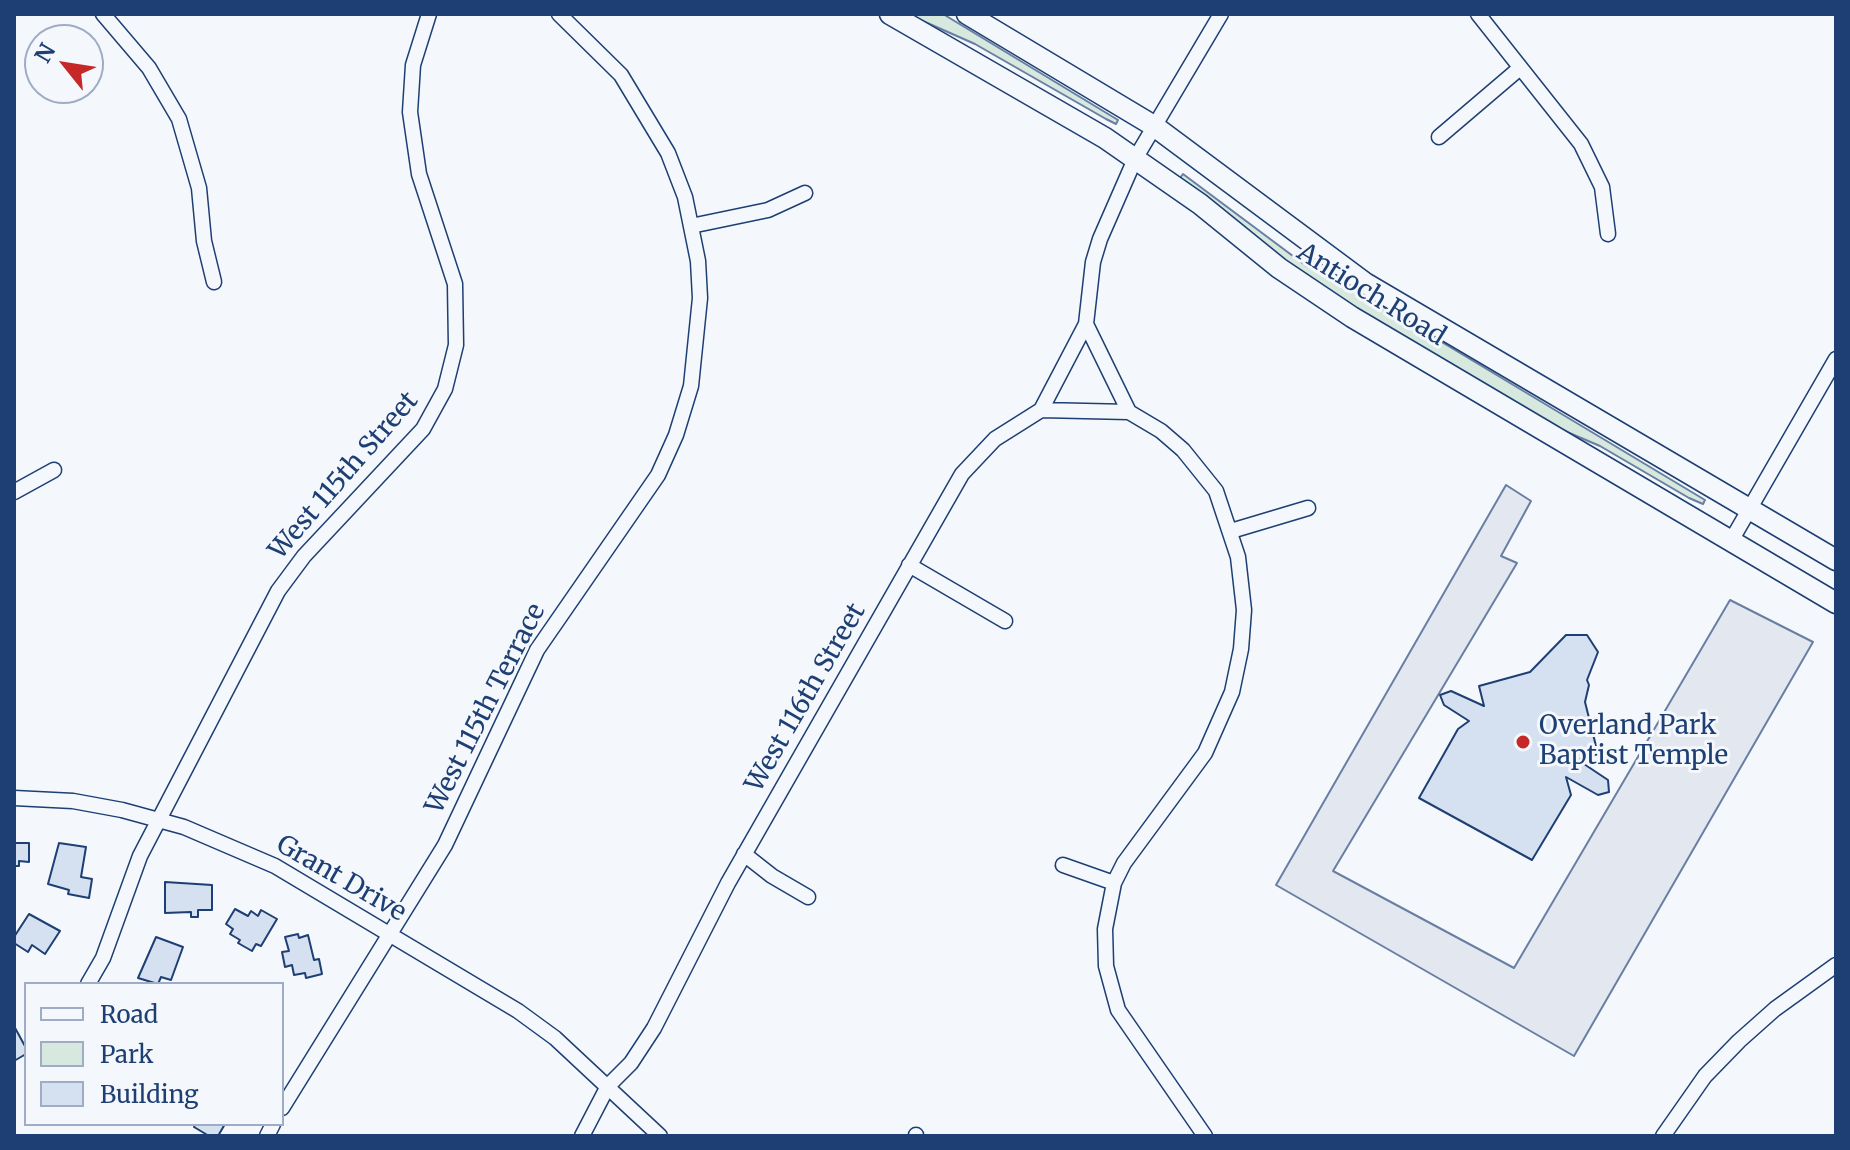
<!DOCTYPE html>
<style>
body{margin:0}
#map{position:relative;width:1850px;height:1150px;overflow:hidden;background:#f4f7fb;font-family:Merriweather,serif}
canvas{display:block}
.frame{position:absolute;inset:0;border:16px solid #1d3f73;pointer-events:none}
.legend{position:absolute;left:24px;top:982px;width:260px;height:144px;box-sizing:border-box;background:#f4f7fb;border:2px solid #9eadc5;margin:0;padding:10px 14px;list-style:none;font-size:24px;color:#1d3f73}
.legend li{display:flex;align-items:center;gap:16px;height:40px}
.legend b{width:40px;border:2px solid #9eadc5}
.north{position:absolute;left:24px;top:24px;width:80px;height:80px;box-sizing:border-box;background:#f4f7fb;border:2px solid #9eadc5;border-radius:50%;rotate:300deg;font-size:22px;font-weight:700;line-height:32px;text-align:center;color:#1d3f73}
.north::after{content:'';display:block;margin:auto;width:28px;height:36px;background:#c62828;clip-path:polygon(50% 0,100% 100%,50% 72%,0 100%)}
</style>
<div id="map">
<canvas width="1850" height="1150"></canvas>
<div class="frame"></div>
<ul class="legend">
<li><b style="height:10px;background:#f4f7fb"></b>Road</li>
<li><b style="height:22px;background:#d7e8df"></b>Park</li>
<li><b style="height:22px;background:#d5e0f0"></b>Building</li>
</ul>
<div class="north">N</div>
</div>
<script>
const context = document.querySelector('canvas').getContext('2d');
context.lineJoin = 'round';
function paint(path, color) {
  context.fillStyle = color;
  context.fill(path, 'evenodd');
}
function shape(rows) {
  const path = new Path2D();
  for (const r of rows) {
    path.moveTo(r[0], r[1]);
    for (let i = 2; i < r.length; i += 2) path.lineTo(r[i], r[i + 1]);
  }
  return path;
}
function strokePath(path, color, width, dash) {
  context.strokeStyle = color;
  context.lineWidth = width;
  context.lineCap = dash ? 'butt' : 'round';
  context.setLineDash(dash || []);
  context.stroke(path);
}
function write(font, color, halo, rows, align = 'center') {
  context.font = font + ' Merriweather,serif';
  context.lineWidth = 6;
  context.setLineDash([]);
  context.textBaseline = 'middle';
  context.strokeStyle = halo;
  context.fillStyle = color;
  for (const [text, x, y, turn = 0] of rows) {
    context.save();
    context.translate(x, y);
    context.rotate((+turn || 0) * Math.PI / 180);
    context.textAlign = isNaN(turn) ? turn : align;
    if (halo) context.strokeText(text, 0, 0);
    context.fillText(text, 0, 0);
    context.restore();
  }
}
const green = shape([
 [907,14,943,14,1118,120,1116,124,1106,119,975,44,907,14],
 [1183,174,1305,265,1355,290,1705,500,1703,504,1689,498,1600,446,1553,426,1313,283,1180,178,1183,174]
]);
paint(green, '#d7e8df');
strokePath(green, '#687fa3', 2);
const parking = shape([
 [1506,485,1531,501,1501,556,1517,563,1333,871,1514,968,1730,600,1813,642,1574,1056,1276,885,1506,485]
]);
paint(parking, '#e3e8f0');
strokePath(parking, '#687fa3', 2);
const building = shape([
 [1566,635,1587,635,1598,652,1587,680,1589,685,1585,702,1598,754,1578,760,1608,780,1609,792,1598,795,1566,777,1571,795,1532,860,1419,798,1458,729,1469,721,1444,705,1440,695,1451,691,1484,706,1479,686,1530,672,1566,635],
 [14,843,29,843,29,862,19,861,19,866,14,866,14,843],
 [59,843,86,847,81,877,92,879,89,898,68,894,69,890,48,884,59,843],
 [165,882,212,885,212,910,198,910,198,917,191,917,191,912,165,913,165,882],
 [235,909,248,916,251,911,258,916,261,910,277,919,261,946,256,944,252,951,238,943,240,940,230,934,233,929,226,924,235,909],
 [29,914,60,931,45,954,32,945,28,952,14,943,14,937,29,914],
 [298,934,299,938,308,935,314,960,319,959,322,974,306,978,305,973,294,975,292,965,285,967,282,952,289,951,285,937,298,934],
 [156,937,183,947,171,980,161,977,158,984,138,978,156,937],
 [14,1026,26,1048,26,1054,14,1061,14,1026],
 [195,1124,225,1124,218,1136,209,1136,194,1127,195,1124]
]);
paint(building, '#d5e0f0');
strokePath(building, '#1d3f73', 2);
const street = shape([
 [103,14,149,68,179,119,199,188,204,241,214,282],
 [1478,14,1581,144,1602,187,1608,234],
 [1439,137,1520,68],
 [691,226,768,210,805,193],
 [1086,324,1129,412],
 [1041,410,1129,412,1161,431,1183,450,1216,491,1238,557,1244,610,1241,649,1232,692,1205,753,1124,863,1114,883,1105,929,1106,966,1118,1010,1205,1136],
 [14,492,54,470],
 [1231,531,1308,508],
 [1731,541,1836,359],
 [909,565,1005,621],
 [14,798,73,801,122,810,184,827,275,866,518,1011,555,1038,660,1136],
 [744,854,772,876,808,897],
 [1063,865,1114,883],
 [88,984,103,958,140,856,278,591,304,556,423,429,445,389,456,345,455,284,419,174,410,112,413,65,429,14],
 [282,1108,445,845,537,650,658,475,676,435,691,386,700,298,698,261,685,197,668,153,621,75,559,14],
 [267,1136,273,1124],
 [582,1136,608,1086,631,1063,654,1028,728,883,962,474,995,439,1041,410,1086,324,1093,262,1100,239,1135,159,1221,14],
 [916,1136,916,1135],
 [1663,1136,1705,1076,1739,1041,1775,1009,1836,965]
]);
const secondary = shape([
 [890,14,1105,138,1200,204,1279,268,1352,317,1836,603],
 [967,14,1154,126,1365,283,1836,560]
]);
strokePath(street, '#1d3f73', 17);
strokePath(secondary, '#1d3f73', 23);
strokePath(street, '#f4f7fb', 14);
strokePath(secondary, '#f4f7fb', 20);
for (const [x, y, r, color] of [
 [1523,742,8,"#c62828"]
]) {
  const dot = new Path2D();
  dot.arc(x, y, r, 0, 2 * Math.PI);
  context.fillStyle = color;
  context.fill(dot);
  strokePath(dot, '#f4f7fb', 3);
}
write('26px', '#1d3f73', '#f4f7fb', [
 ["Antioch Road",1371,295,32],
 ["West 115th Street",344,476,-49],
 ["West 116th Street",806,698,-60],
 ["West 115th Terrace",486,709,-63],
 ["Grant Drive",341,879,30]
]);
write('26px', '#1d3f73', '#f4f7fb', [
 ["Overland Park",1539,727],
 ["Baptist Temple",1539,757]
], 'left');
</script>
